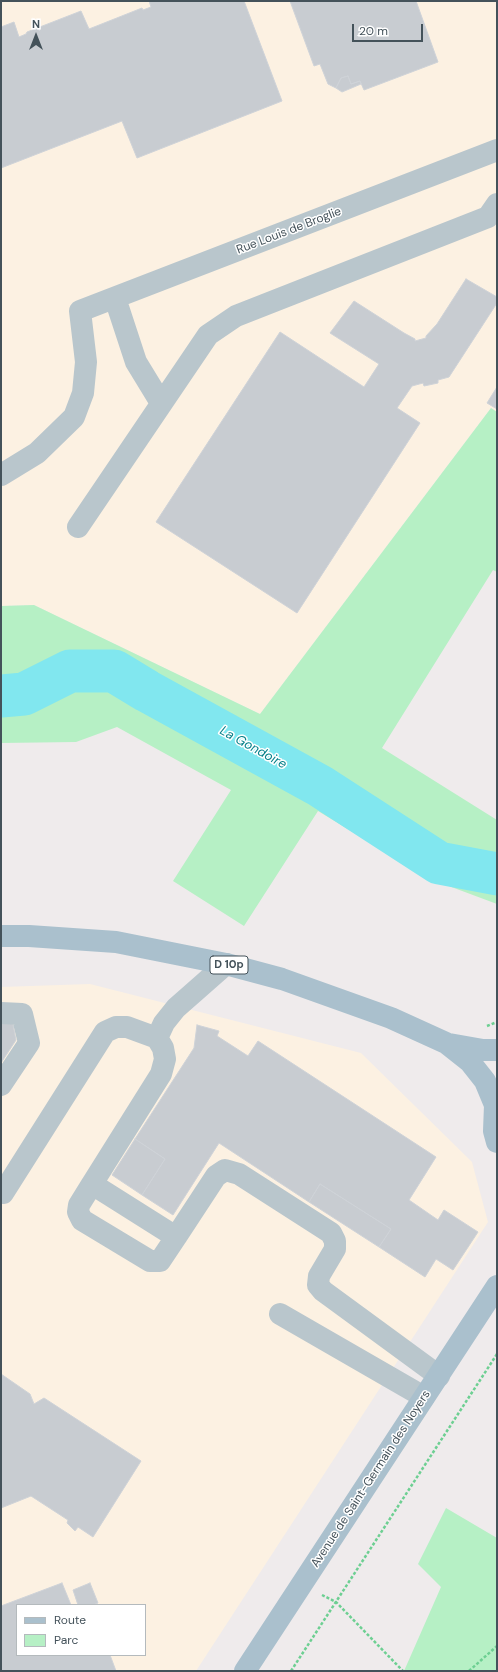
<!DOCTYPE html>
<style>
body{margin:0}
#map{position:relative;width:498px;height:1672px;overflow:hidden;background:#efebec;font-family:"DM Sans",sans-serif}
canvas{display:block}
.frame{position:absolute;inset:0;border:2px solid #44525a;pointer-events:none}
.legend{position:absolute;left:16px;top:1604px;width:130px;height:52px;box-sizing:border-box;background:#fff;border:1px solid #b4babd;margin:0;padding:5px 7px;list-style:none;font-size:12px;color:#44525a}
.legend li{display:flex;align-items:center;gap:8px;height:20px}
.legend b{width:20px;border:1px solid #b4babd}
.north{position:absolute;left:16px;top:16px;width:40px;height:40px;-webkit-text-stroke:3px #fff;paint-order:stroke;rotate:0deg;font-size:11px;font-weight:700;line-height:16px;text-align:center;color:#44525a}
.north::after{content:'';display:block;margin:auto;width:14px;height:18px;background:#44525a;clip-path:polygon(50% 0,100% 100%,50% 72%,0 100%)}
.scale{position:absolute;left:352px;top:24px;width:71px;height:18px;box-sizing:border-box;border:2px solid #44525a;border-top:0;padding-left:5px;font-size:12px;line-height:14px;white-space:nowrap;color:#44525a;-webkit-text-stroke:3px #fff;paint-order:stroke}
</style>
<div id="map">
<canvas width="498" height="1672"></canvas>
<div class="frame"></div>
<ul class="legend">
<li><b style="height:5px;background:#aac0cd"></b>Route</li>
<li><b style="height:11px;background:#b6f0c5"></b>Parc</li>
</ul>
<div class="north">N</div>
<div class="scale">20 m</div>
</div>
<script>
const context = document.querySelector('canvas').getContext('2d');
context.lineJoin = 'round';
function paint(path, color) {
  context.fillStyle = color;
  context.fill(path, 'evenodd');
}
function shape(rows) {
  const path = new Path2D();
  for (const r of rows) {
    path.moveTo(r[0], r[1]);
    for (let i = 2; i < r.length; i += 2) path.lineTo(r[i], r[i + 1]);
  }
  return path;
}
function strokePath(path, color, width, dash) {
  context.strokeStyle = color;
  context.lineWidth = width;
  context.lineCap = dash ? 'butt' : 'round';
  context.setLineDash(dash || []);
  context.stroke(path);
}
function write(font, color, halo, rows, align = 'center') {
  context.font = font + ' "DM Sans",sans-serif';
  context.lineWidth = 3;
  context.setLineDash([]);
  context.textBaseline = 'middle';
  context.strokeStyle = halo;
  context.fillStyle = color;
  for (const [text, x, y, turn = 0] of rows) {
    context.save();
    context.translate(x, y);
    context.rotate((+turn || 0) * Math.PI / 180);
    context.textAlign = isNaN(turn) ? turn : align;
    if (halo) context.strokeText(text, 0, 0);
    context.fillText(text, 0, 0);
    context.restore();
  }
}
paint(shape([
 [1,1,497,1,497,412,491,408,260,714,34,605,1,606],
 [90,984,361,1053,472,1162,488,1222,196,1671,1,1671,1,987],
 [17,1605,145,1605,145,1655,17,1655]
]), '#fcf1e2');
paint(shape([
 [491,408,497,412,497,572,493,570,382,748,497,820,497,904,430,879,318,811,244,926,173,881,231,790,117,727,76,742,1,743,1,606,34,605,260,714],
 [446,1508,497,1538,497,1671,404,1671,441,1587,418,1564]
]), '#b6f0c5');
strokePath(shape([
 [1,696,24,694,70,671,114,671,147,691,320,786,439,863,497,874]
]), '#81e7ef', 43);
const building = shape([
 [149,1,244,1,282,101,137,158,122,121,1,168,1,27,14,22,19,37,26,34,27,32,81,11,89,29,142,8,143,10,151,7,149,1],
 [290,1,416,1,438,62,364,90,360,81,351,84,348,76,341,78,336,88,328,84,320,64,314,66,290,1],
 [348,76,351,84,360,81,361,84,342,92,336,88,341,78,348,76],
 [466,279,497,297,497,303,449,377,438,380,438,383,424,386,423,383,412,386,397,408,420,423,297,613,156,522,280,332,364,387,379,364,330,333,354,301,404,333,415,339,415,341,426,338,426,336,437,324,466,279],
 [497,387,497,409,487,403,497,387],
 [12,1020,16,1040,1,1063,1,1022,12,1020],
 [197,1025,219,1031,217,1036,248,1056,258,1041,436,1157,409,1200,438,1220,444,1210,478,1232,453,1270,436,1259,425,1277,379,1247,391,1229,320,1184,309,1202,219,1143,173,1215,142,1195,165,1159,135,1139,194,1048,197,1025],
 [135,1139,165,1159,142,1195,112,1175,135,1139],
 [320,1184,391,1229,379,1247,309,1202,320,1184],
 [1,1374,30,1394,34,1404,44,1398,141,1461,93,1537,78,1527,75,1531,67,1523,68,1520,31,1496,1,1508,1,1374],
 [62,1583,71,1605,17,1605,17,1655,110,1655,116,1671,1,1671,1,1606,62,1583],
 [90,1583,98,1603,93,1605,78,1605,73,1590,90,1583]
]);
paint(building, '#c8ccd1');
strokePath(building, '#cfd3d8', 1);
strokePath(shape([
 [487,1026,497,1022],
 [322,1595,336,1602,403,1671],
 [291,1671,497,1354],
 [469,1671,497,1646]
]), '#6dcf92', 2.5, [3, 2]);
strokePath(shape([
 [115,298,136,362,161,403],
 [1,475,37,453,74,417,83,393,86,362,80,311,497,150],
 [78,527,208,335,236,316,488,217,497,204],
 [1,1013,22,1014,29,1043,1,1085],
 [157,1038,164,1023,176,1008,226,964],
 [92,1184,79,1205,78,1212,82,1220,150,1261,160,1261,176,1237],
 [3,1193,105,1032,116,1027,127,1027,157,1038,163,1048,165,1059,161,1074,92,1184,176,1237,216,1176,225,1170,239,1174,331,1233,335,1241,335,1249,319,1276,318,1285,323,1291,439,1376],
 [280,1314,424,1397]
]), '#b9c6cc', 22);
strokePath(shape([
 [1,936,29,936,116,942,226,964,282,979,391,1018,446,1043,470,1062,485,1081,495,1105],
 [449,1044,483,1050,497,1050],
 [497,1100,495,1105,494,1131,497,1142],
 [245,1671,497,1286]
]), '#aac0cd', 22);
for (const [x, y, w] of [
 [229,965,38]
]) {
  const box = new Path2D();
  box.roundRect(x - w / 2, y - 9, w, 18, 3);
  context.fillStyle = '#fff';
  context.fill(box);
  strokePath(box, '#44525a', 1);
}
write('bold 11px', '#44525a', null, [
 ["D 10p",229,965]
]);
write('12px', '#44525a', '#fff', [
 ["Rue Louis de Broglie",289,231,-21],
 ["Avenue de Saint-Germain des Noyers",371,1479,-57]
]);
write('italic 13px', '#08828b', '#fff', [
 ["La Gondoire",253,748,29]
]);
</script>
